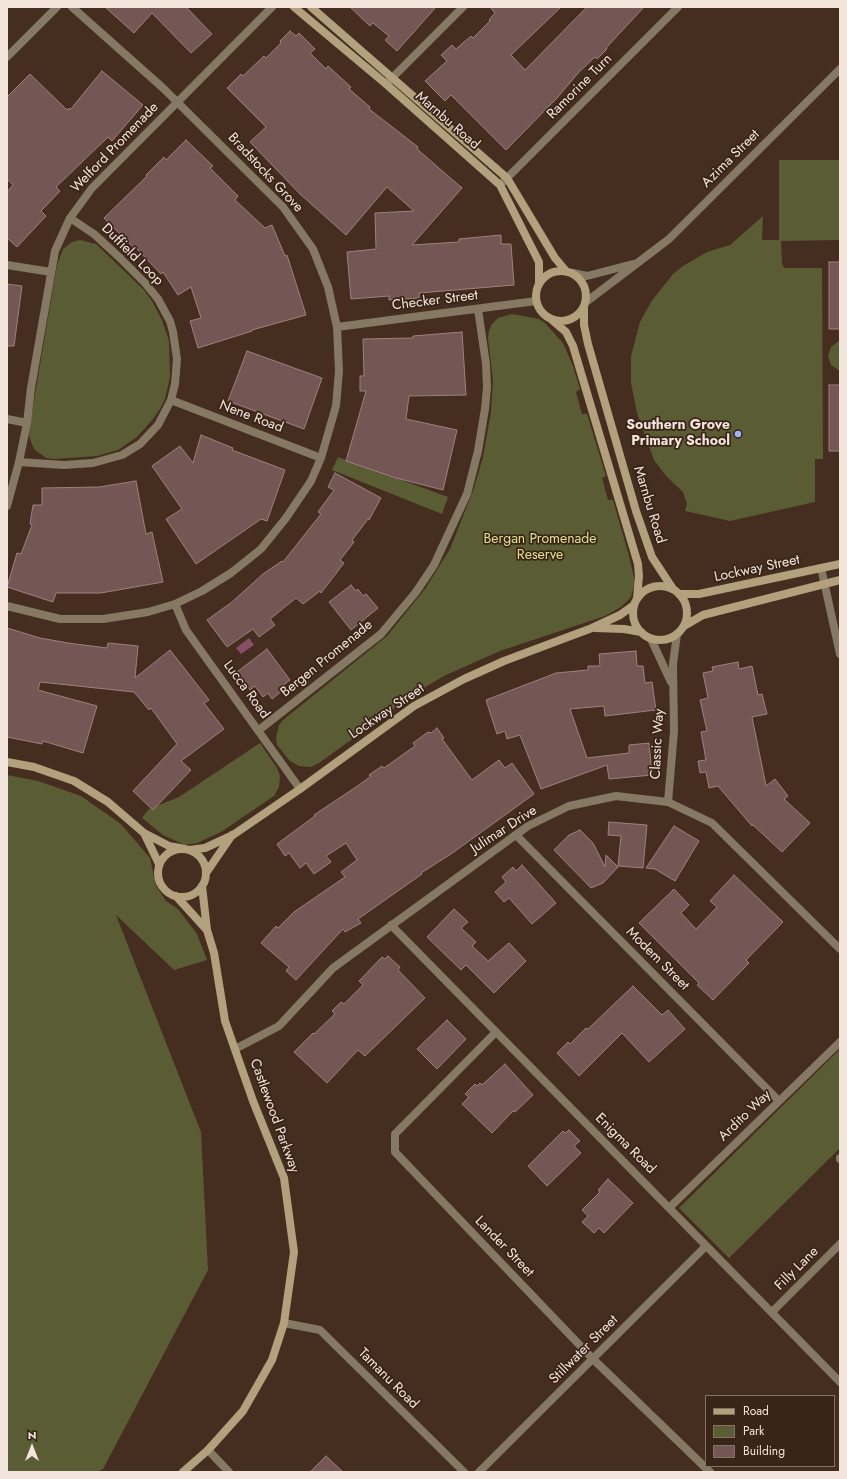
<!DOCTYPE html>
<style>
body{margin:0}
#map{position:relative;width:847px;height:1479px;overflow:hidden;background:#452e20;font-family:Jost,sans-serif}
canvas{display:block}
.frame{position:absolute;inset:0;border:8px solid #f3e5dc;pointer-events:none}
.legend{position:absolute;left:705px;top:1395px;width:130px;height:72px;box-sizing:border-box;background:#3a2417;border:1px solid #847166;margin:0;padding:5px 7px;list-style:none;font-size:12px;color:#f3e5dc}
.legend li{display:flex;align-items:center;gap:8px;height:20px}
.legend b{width:20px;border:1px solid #847166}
.north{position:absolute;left:12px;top:1427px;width:40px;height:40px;-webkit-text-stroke:3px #3a2417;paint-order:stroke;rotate:0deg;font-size:11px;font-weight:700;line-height:16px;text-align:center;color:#f3e5dc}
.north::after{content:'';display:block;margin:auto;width:14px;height:18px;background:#f3e5dc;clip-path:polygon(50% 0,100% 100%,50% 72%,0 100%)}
</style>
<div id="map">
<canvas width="847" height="1479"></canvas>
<div class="frame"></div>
<ul class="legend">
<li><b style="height:5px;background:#b3a07c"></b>Road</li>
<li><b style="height:11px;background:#5a5c33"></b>Park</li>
<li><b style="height:11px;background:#745654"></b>Building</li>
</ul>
<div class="north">N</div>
</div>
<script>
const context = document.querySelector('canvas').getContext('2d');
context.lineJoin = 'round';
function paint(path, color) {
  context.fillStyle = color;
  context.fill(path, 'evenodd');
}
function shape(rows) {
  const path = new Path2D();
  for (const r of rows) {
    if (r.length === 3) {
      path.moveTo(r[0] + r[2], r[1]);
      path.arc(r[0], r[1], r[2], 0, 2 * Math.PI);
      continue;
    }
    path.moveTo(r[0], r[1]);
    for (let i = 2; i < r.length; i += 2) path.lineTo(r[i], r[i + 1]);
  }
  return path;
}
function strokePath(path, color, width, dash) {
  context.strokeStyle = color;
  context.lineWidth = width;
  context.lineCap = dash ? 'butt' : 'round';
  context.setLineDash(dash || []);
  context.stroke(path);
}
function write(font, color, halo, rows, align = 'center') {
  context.font = font + ' Jost,sans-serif';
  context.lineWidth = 3.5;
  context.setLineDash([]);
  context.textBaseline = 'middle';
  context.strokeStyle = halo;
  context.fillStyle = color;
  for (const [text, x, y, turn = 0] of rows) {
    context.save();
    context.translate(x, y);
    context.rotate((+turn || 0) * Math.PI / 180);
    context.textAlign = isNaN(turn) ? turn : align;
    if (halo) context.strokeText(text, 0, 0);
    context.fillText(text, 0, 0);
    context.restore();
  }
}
paint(shape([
 [779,160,840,160,840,240,781,241,782,263,784,268,822,268,823,459,815,459,815,502,730,521,685,511,687,504,683,492,667,477,654,460,637,413,631,383,631,356,640,322,651,302,673,274,683,266,707,252,730,245,763,216,762,240,779,240],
 [80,240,96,244,144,290,152,301,162,320,169,341,170,377,165,399,160,409,153,419,137,437,118,450,97,456,54,459,46,458,34,449,29,436,31,418,57,265,63,249,72,242],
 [512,314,539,319,545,323,563,343,573,366,580,389,576,392,582,414,587,414,606,476,602,478,608,500,613,500,629,556,635,581,631,597,621,607,605,616,500,651,446,675,420,690,319,763,311,767,299,766,290,761,277,745,276,738,279,725,283,720,387,636,425,589,450,549,473,491,483,457,491,412,493,380,488,338,489,331,492,324,498,318],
 [840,340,840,371,831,365,828,356,831,347],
 [338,457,448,497,442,514,332,470],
 [260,743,277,768,280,776,279,787,274,796,221,832,197,843,185,845,163,835,142,818,149,809,179,797],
 [7,775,38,781,81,796,121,824,150,858,156,886,166,901,178,909,197,934,207,960,174,970,116,915,201,1132,208,1270,103,1469,97,1472,7,1472],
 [840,1049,840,1148,729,1258,679,1208]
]), '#5a5c33');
paint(shape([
 [249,638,254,645,241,654,236,648]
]), '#864f65');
const building = shape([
 [105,7,186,7,212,34,191,53,152,13,134,33,105,7],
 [350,7,436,7,397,51,385,40,389,36,373,23,370,26,350,7],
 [490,7,561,7,511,55,525,70,587,7,644,7,606,48,607,49,597,59,595,57,579,72,557,98,506,150,451,95,445,101,425,81,447,61,441,55,452,45,456,49,471,36,473,38,490,21,489,20,495,13,490,7],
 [290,31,296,36,299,33,315,49,310,53,326,69,328,66,351,87,349,89,370,107,369,109,418,147,417,149,462,188,412,245,459,242,459,239,501,235,501,244,511,244,514,285,419,293,419,298,389,300,389,296,351,299,347,252,376,249,375,213,414,211,387,187,346,235,300,194,250,142,266,127,227,88,241,74,243,76,264,56,266,58,281,43,280,41,290,31],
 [102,71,143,105,112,141,108,137,56,187,60,191,41,211,46,216,17,247,7,238,7,192,13,185,7,179,7,97,30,74,67,110,69,108,70,110,102,71],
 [186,140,213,166,210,168,238,196,235,200,265,228,272,225,285,256,287,255,306,315,252,330,252,331,198,348,190,321,201,318,191,287,178,295,163,272,161,274,136,248,135,249,104,218,147,176,146,175,164,157,166,160,186,140],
 [829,262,840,262,840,329,829,329,829,262],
 [7,284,22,286,14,346,7,346,7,284],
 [462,332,466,395,409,396,406,419,457,430,443,490,396,478,346,461,366,391,360,391,360,376,364,376,363,339,413,338,413,336,462,332],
 [247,351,322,378,304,429,228,401,247,351],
 [829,385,840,385,840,451,829,451,829,385],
 [201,435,233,448,232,450,285,470,267,521,261,519,196,564,166,519,182,509,152,466,180,446,193,463,201,435],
 [335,473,381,498,369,520,368,519,352,540,354,542,340,560,344,563,321,593,320,591,303,604,296,598,270,619,275,625,259,637,253,629,227,647,207,620,232,602,263,574,282,561,283,562,321,514,318,512,334,490,328,487,335,473],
 [136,481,146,534,152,532,163,582,101,593,56,593,53,602,7,587,17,553,21,554,32,525,30,524,33,505,42,505,42,488,99,487,136,481],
 [351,585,356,591,358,589,363,596,366,594,378,608,351,630,329,602,351,585],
 [7,628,40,638,68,643,107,648,108,643,138,646,135,678,170,650,209,700,204,703,224,729,181,761,191,770,153,810,133,791,177,744,151,708,149,710,134,692,40,682,38,690,97,706,83,753,43,741,42,744,7,737,7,628],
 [267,649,290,680,281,687,283,690,272,699,268,693,263,697,255,686,250,690,237,672,267,649],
 [636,651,637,666,643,666,645,683,652,682,656,710,605,716,604,706,570,709,587,758,629,753,629,745,649,743,652,775,609,779,607,765,541,789,520,735,507,739,505,731,497,734,486,700,556,673,588,670,588,666,600,666,599,654,636,651],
 [738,662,739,669,752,666,758,695,762,694,767,714,752,717,766,786,775,779,788,796,784,799,810,823,782,852,753,825,752,826,718,786,709,788,706,772,700,773,698,761,706,760,701,732,707,731,700,700,708,698,703,673,713,671,712,667,738,662],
 [437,728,444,738,442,739,472,780,499,760,505,768,512,763,534,794,451,854,421,873,422,874,358,919,361,923,345,932,343,929,296,980,286,971,289,967,261,943,276,926,278,928,294,912,345,877,341,872,357,860,346,843,326,856,331,862,314,874,306,863,300,868,289,853,285,856,277,844,315,816,314,815,359,785,371,776,369,775,382,766,384,768,415,746,413,743,428,732,431,733,437,728],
 [609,822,647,825,643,868,618,866,621,836,608,835,609,822],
 [674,826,699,841,675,881,655,869,646,868,674,826],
 [580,830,593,843,605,867,606,855,618,867,603,883,591,888,554,850,569,835,580,830],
 [522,865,556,903,532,924,509,898,504,902,495,892,506,882,502,877,513,867,516,871,522,865],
 [734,875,783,922,746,960,749,963,713,1000,697,985,699,983,639,923,674,889,689,905,681,913,696,929,717,907,710,901,734,875],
 [454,909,468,922,461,928,476,942,472,946,488,961,509,943,526,961,494,993,466,965,461,970,427,937,454,909],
 [388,956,400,967,398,970,425,998,365,1056,358,1050,327,1083,294,1052,313,1033,314,1034,335,1014,332,1011,341,1002,344,1004,363,985,359,981,382,957,385,959,388,956],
 [633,986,662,1015,668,1010,685,1029,649,1062,622,1033,579,1076,557,1053,568,1042,570,1044,586,1028,588,1029,633,986],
 [447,1020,466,1039,437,1069,417,1049,447,1020],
 [505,1064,533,1095,515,1112,513,1111,492,1133,462,1104,469,1097,465,1094,475,1084,477,1086,480,1083,482,1085,505,1064],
 [569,1130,580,1141,574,1146,581,1153,547,1186,528,1166,563,1131,565,1133,569,1130],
 [608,1179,633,1203,604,1233,599,1228,594,1233,582,1222,588,1216,582,1210,600,1192,598,1190,608,1179],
 [326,1456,343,1472,310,1472,326,1456]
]);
paint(building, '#745654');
strokePath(building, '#a0807e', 1);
strokePath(shape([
 [7,57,57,7],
 [388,82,463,7],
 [502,183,678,7],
 [7,265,51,272],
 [573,273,587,276,633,264],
 [586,302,669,239,840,69],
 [337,327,536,301],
 [171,400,321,458],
 [7,419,27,423],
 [19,462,64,465,93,463,122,455,140,444,158,425,171,400,175,384,177,359,173,332,170,321,158,299,145,283,119,257,94,234,70,218],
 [7,506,19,462,27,423,31,388,55,251,70,218,92,188,272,7],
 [821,568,840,654],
 [175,604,186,630,300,789],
 [7,606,60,619,103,619,148,612,175,604,202,591,231,573,261,549,286,518,311,481,321,458,336,406,339,371,337,327,328,287,313,249,283,207,163,88,72,7],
 [651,639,671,682],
 [259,730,381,634,416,592,434,565,467,494,478,451,485,409,487,387,486,364,478,309],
 [668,802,674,731,673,664,677,634],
 [516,835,779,1101],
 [391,925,840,1382],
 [496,1032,395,1134,395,1152,593,1359,710,1472],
 [235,1049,279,1026,333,968,528,826,569,806,616,796,668,802,712,823,840,949],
 [840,1158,840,1159],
 [669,1208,840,1042],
 [772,1312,840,1244],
 [284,1323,320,1330,464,1472],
 [208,1450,229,1472],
 [479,1472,706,1246]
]), '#857963', 8);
strokePath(shape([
 [294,7,386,84,500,185,539,262,539,284],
 [311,7,507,178,555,258,566,271],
 [561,296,25],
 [584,308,584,325,588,344,636,511,652,557,673,589],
 [552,320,566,332,573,346,638,564,639,576,637,598],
 [660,613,27],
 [679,594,699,594,840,564],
 [684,626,703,615,840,580],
 [595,628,624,629,641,632],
 [7,762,34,767,74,781,108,802,144,833,169,846,185,849],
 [144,833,159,864],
 [182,873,24],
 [189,850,205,848,233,835,300,789,414,706,464,679,504,661,592,628,620,615,634,605],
 [206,873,232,835],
 [176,896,206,929],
 [183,1472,208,1450,243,1411,272,1360,284,1323,294,1252,284,1178,253,1101,225,1021,214,953,207,930,202,886]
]), '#b3a07c', 8);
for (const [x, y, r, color] of [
 [738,434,4,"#99b5fd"]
]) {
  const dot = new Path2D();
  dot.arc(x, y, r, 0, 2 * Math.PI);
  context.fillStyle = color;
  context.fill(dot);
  strokePath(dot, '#3a2417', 1.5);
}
write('14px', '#f3e5dc', '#3a2417', [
 ["Ramorine Turn",580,87,-45],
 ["Marnbu Road",447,121,41],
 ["Welford Promenade",115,148,-46],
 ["Azima Street",731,159,-45],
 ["Bradstocks Grove",265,173,47],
 ["Duffield Loop",132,255,45],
 ["Checker Street",435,301,-7],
 ["Nene Road",251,417,21],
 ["Marnbu Road",649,505,73],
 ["Lockway Street",757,569,-12],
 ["Bergen Promenade",327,659,-39],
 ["Lucca Road",246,690,54],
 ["Lockway Street",387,712,-34],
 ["Classic Way",658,744,-87],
 ["Julimar Drive",504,830,-33],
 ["Modem Street",657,959,45],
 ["Castlewood Parkway",274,1116,70],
 ["Ardito Way",745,1116,-44],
 ["Enigma Road",625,1144,45],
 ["Lander Street",504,1247,46],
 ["Filly Lane",797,1269,-45],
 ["Stillwater Street",584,1350,-45],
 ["Tamanu Road",388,1379,45]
]);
write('bold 14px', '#f3e5dc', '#3a2417', [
 ["Southern Grove",730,426],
 ["Primary School",730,442]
], 'right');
write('14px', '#dee38d', '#3a2417', [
 ["Bergan Promenade",540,540],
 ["Reserve",540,556]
]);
</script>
